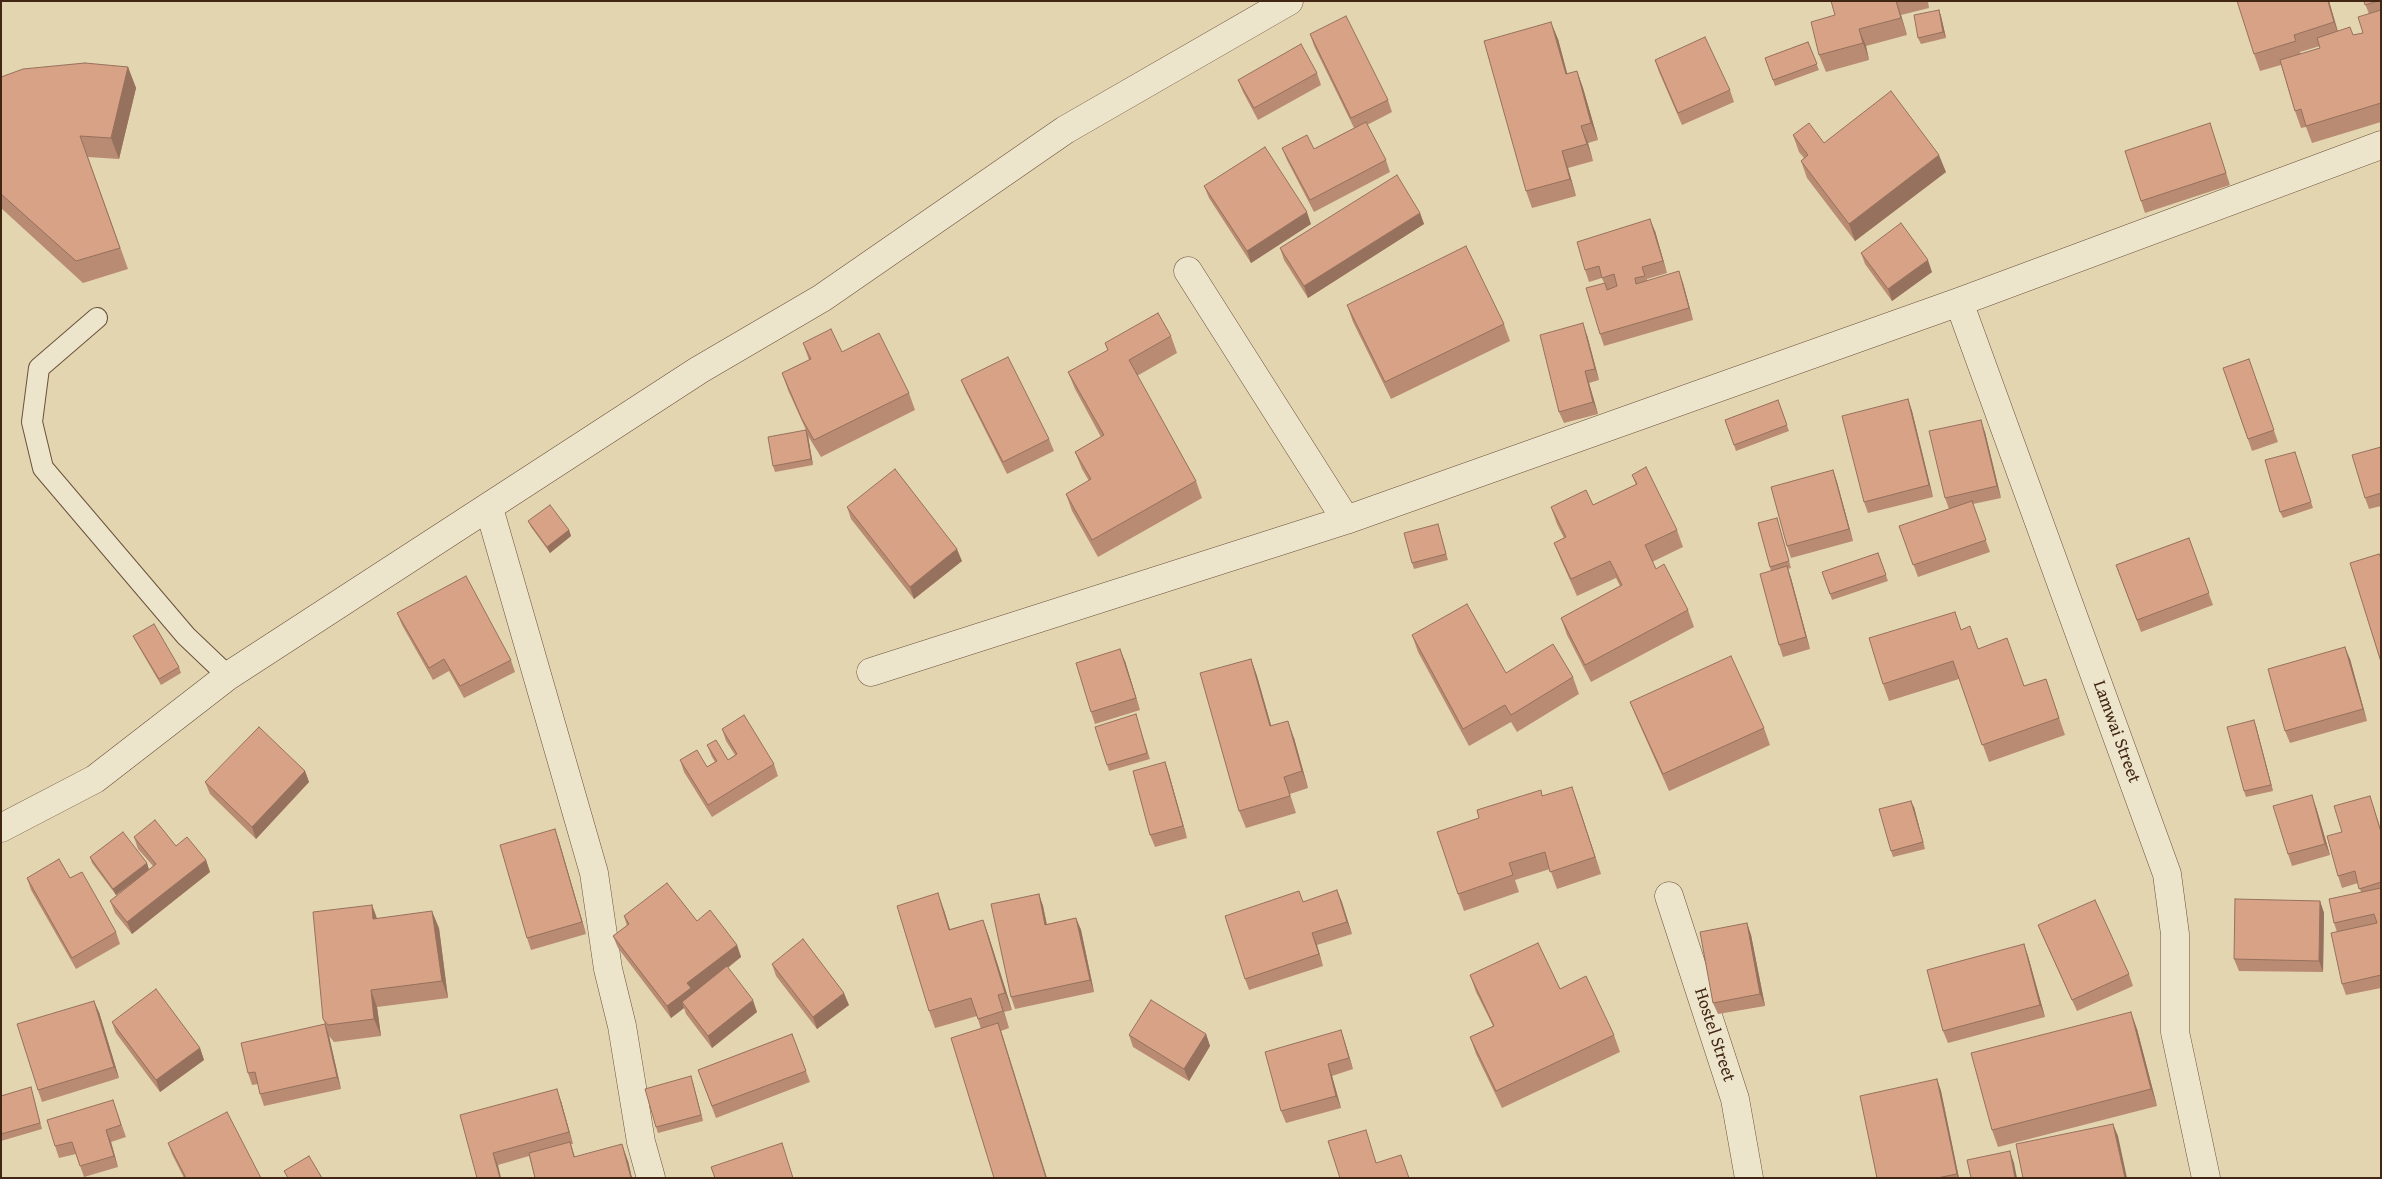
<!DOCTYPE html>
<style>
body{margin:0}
#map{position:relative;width:2382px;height:1179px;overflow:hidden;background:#e4d5b1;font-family:"Gentium Book Plus",serif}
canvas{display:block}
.frame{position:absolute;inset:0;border:2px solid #412614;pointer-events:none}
</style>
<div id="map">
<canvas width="2382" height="1179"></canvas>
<div class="frame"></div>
</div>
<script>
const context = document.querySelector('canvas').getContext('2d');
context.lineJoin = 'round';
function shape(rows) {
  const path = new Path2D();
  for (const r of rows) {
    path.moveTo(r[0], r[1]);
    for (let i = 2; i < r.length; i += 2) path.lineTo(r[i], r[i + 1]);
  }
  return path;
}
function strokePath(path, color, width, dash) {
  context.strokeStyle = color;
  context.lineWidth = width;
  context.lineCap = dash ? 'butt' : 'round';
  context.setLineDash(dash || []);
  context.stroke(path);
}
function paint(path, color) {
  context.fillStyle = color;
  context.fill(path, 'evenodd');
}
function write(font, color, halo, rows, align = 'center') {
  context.font = font + ' "Gentium Book Plus",serif';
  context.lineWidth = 4;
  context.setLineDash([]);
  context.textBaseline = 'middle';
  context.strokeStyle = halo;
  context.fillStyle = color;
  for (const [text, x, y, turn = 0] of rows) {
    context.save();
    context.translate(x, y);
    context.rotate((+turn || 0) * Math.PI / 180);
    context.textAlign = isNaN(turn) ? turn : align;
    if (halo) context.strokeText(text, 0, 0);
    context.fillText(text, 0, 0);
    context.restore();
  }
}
const lane = shape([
 [97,318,39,368,32,422,43,468,186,636,228,676]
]);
const street = shape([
 [1188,271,1346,520],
 [1959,302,2167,874,2175,934,2175,1032,2206,1178],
 [489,508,594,873,608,969,622,1026,641,1142,651,1178],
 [871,672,1346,520,1959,302,2381,145],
 [1,828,95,779,228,676,699,370,822,298,1065,130,1289,1],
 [1669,896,1735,1099,1749,1178]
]);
strokePath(lane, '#6a523b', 22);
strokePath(street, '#6a523b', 29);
strokePath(lane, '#ede4cc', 20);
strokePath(street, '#ede4cc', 28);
paint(shape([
 [1831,1,1928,1,1929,8,1901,15,1907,35,1866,46,1869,60,1826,72,1819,55,1835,15],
 [2329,1,2338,31,2353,35,2363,33,2369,14,2364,1,2381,1,2381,122,2312,143,2306,127,2301,128,2295,111,2281,65,2260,71,2254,54],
 [2320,46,2320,48,2301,54,2300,52],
 [1939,10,1941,16,1946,38,1921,44,1918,38],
 [1310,34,1388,100,1392,112,1367,125,1386,160,1390,172,1314,212,1287,160,1282,148,1314,149,1354,128,1314,46],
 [1558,39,1567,74,1577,71,1583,88,1598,140,1588,143,1593,161,1568,168,1576,196,1532,208,1526,191],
 [1808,42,1819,70,1775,86,1765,58],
 [1655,60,1730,90,1734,102,1682,125,1659,72],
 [128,67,136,88,119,159,88,157,128,269,83,283,1,208,1,77],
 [1317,73,1321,85,1258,120,1243,92,1238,80],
 [2210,123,2230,185,2145,213,2141,201],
 [1793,135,1824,143,1946,172,1855,241,1807,178,1801,161,1804,158,1799,152],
 [1204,186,1311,224,1251,263,1209,198],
 [1420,213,1424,224,1308,298,1284,260,1280,248],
 [1655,231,1667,273,1647,279,1647,281,1683,283,1693,320,1604,346,1600,334,1604,283,1602,278,1589,282,1585,270],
 [1861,253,1932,272,1892,301,1865,264],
 [1347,305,1504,324,1510,341,1391,399,1353,322],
 [1587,335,1599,380,1589,383,1598,414,1564,423,1559,412],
 [1171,336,1177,353,1137,376,1196,481,1202,498,1098,557,1072,511,1066,494,1089,481,1082,469,1075,452,1101,437,1075,389,1068,372,1108,351,1105,343],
 [803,343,842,352,909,393,915,410,821,457,808,436,813,465,775,472,773,466,806,430,788,390,782,373,809,360],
 [2249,359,2278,442,2252,451,2223,368],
 [961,380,1049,439,1054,451,1007,474,966,392],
 [1908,399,1912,411,1933,497,1868,513,1864,502],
 [1778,400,1789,431,1736,451,1725,420],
 [1985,432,2001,498,1973,504,1990,552,1918,577,1899,526,1949,509,1945,498],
 [2381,447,2381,506,2369,509,2365,498],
 [2297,458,2313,508,2283,518,2280,512],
 [1833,470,1837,482,1853,541,1791,558,1787,546],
 [1632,475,1677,530,1683,547,1652,562,1656,569,1688,610,1694,627,1591,682,1567,635,1561,618,1620,586,1616,578,1577,596,1561,560,1554,543,1564,538,1557,524,1551,507,1593,505,1636,485],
 [847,507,962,561,914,599,851,519],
 [1777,518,1791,568,1788,569,1791,578,1810,649,1783,657,1779,645,1771,571,1770,567],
 [528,521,569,530,571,536,550,553,531,527],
 [1438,524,1448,560,1414,569,1412,563],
 [2189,538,2213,605,2141,632,2116,565],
 [1878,553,1888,581,1832,600,1822,572],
 [397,613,511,660,515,672,464,698,449,671,433,680,402,625],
 [1962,630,1978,649,2024,686,2046,679,2065,735,1989,762,1959,679,1889,701,1883,684],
 [1412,635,1506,673,1573,677,1579,694,1517,732,1511,722,1469,746,1418,652],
 [133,636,179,667,181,673,161,685,136,642],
 [1251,659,1257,676,1271,725,1294,738,1308,788,1290,794,1296,813,1246,828,1239,811],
 [2350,659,2367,721,2290,743,2285,731],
 [1125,661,1140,710,1095,724,1091,712],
 [1630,702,1764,728,1770,745,1669,791,1637,719],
 [1138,721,1150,759,1109,771,1107,765],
 [2256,726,2273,791,2246,797,2244,791],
 [722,729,774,764,778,776,712,817,684,772,680,760,707,767,715,762,712,757,707,745,728,760,735,755,726,741],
 [1165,762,1169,774,1187,838,1155,847,1150,835],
 [305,771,309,782,256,839,210,794,205,782],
 [1543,796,1578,804,1601,874,1557,889,1550,869,1515,880,1519,892,1464,911,1458,894],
 [2370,796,2381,830,2381,988,2346,995,2342,984,2337,932,2334,923,2361,892,2358,883,2342,888,2338,876,2342,832],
 [1914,807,1925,849,1893,857,1891,851],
 [2316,807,2330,855,2292,866,2288,854],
 [555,829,559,841,586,934,531,950,527,938],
 [134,837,176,846,206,860,210,872,132,934,115,913,110,901,153,866,138,849],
 [90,857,147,863,149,870,116,895,92,863],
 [27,878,70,878,116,932,120,944,76,969,31,890],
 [1337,890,1352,934,1317,945,1323,966,1249,990,1245,979,1303,902],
 [1039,894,1043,906,1047,924,1076,918,1081,930,1094,992,1015,1009,1011,997],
 [2320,901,2324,913,2323,972,2239,971,2234,959],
 [372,905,377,918,439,928,448,998,377,1007,381,1036,334,1042,329,1036,341,1089,264,1106,260,1094,258,1084,252,1085,248,1073,325,1024,323,1019],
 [944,910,950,929,983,920,989,937,1012,1010,1004,1012,1009,1028,1001,1031,1004,1040,981,1029,977,1016,935,1028,929,1011],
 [624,916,697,921,737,945,741,957,728,968,757,1012,712,1048,686,1014,684,1008,671,1018,618,948,613,936,627,926],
 [1747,923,1751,935,1765,1006,1718,1014,1713,1003],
 [2038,925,2129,974,2133,986,2077,1011,2043,937],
 [2024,944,2028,956,2045,1017,1948,1043,1943,1031],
 [772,964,849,1005,817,1029,776,976],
 [1470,975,1614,1035,1620,1052,1502,1108,1476,1054,1470,1037,1493,1026,1476,992],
 [99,1012,119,1078,42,1102,38,1090],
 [112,1022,200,1048,204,1060,160,1092,116,1033],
 [2137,1029,2157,1106,1998,1147,1992,1130],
 [1341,1030,1353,1069,1332,1076,1341,1108,1286,1123,1281,1111],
 [792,1034,810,1082,716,1118,698,1070],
 [1206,1034,1210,1046,1189,1081,1133,1047,1129,1035],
 [1937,1079,1941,1091,1959,1178,1877,1178],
 [693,1083,703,1121,658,1133,656,1127],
 [31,1087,42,1129,1,1141,1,1096],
 [113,1100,126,1137,111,1142,118,1167,84,1177,76,1154,59,1158,55,1146],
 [561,1101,573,1144,571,1144,575,1157,628,1161,632,1178,535,1178,529,1156,498,1165,460,1115],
 [168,1143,261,1178,184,1178,172,1154]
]), '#b98b72');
paint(shape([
 [1896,1,1901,15,1907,35,1901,18],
 [2328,1,2329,1,2340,40,2334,22],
 [1939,10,1941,16,1946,38,1943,32],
 [1551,22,1558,39,1572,91,1566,74],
 [1859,29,1866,46,1869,60,1863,43],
 [128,67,136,88,119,159,111,138],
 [1577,71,1583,88,1598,140,1591,123],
 [1581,126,1588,143,1593,161,1587,144],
 [1562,151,1568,168,1576,196,1570,179],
 [1939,155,1946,172,1855,241,1849,224],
 [1307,212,1311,224,1251,263,1247,251],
 [1420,213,1424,224,1308,298,1304,286],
 [1650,219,1655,231,1667,273,1663,261],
 [1928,260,1932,272,1892,301,1888,289],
 [1679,271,1683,283,1693,320,1689,308],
 [1583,323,1587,335,1599,380,1595,369],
 [1585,371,1589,383,1598,414,1593,402],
 [1908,399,1912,411,1933,497,1929,485],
 [1981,420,1985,432,2001,498,1997,486],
 [806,430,808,436,813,465,811,459],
 [1833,470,1837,482,1853,541,1849,529],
 [569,530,571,536,550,553,547,547],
 [957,549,962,561,914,599,910,587],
 [1787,566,1791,578,1810,649,1806,637],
 [2345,647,2350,659,2367,721,2363,709],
 [1120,649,1125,661,1140,710,1136,698],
 [1251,659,1257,676,1276,743,1270,726],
 [2254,720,2256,726,2273,791,2271,785],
 [1288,721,1294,738,1308,788,1302,771],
 [1165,762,1169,774,1187,838,1183,826],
 [305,771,309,782,256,839,252,827],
 [1572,787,1578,804,1601,874,1595,857],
 [2312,795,2316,807,2330,855,2325,844],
 [1911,801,1914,807,1925,849,1923,842],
 [555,829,559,841,586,934,582,922],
 [206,860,210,872,132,934,127,922],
 [147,863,149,870,116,895,113,889],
 [1337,890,1342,902,1352,934,1347,922],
 [938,893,944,910,955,947,949,930],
 [1039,894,1043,906,1049,937,1045,925],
 [2320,901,2324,913,2323,972,2319,961],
 [372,905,378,922,373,919],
 [432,911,439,928,448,998,442,981],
 [1076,918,1081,930,1094,992,1090,980],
 [983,920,989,937,1012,1010,1005,993],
 [1747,923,1751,935,1765,1006,1760,994],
 [1312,933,1317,945,1323,966],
 [2024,944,2028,956,2045,1017,2040,1005],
 [737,945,741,957,682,1002,684,1008,671,1018,667,1006,687,983],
 [371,990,377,1007,381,1036,374,1019],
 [844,993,849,1005,817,1029,813,1017],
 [998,995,1004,1012,1009,1028,1003,1011],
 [753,1000,757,1012,712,1048,708,1036],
 [94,1001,99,1012,119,1078,114,1067],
 [2131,1012,2137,1029,2157,1106,2151,1089],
 [998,1023,1004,1040,1047,1178,1046,1178],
 [325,1024,329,1036,341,1089,337,1077],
 [1341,1030,1345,1042,1353,1069,1349,1058],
 [1206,1034,1210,1046,1189,1081,1184,1069],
 [200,1048,204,1060,160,1092,156,1080],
 [1328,1064,1332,1076,1341,1108,1336,1096],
 [691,1076,693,1083,703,1121,701,1115],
 [1937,1079,1941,1091,1959,1178,1958,1178,1957,1174],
 [557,1089,561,1101,573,1144,569,1132],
 [2113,1124,2118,1136,2127,1178,2125,1178],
 [106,1130,111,1142,118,1167,114,1156],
 [622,1144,628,1161,632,1178,631,1178],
 [2010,1151,2014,1163,2017,1178,2015,1178],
 [493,1153,498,1165,501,1178,500,1178]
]), '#96715d');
const building = shape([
 [1831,1,1896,1,1901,18,1859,29,1863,43,1819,55,1811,22,1835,15,1831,1],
 [2237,1,2328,1,2334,22,2294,35,2296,41,2254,54,2237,1],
 [2364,1,2378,1,2365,5,2364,1],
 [1939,10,1943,32,1918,38,1914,15,1939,10],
 [2381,10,2381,103,2306,126,2301,109,2295,111,2280,60,2320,48,2317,38,2350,27,2353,35,2363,33,2358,17,2381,10],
 [1346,16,1388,100,1351,118,1310,34,1346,16],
 [1551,22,1566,74,1577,71,1591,123,1581,126,1587,144,1562,151,1570,179,1526,191,1484,41,1551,22],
 [1705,37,1730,90,1678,113,1655,60,1705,37],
 [1808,42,1817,64,1773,80,1765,58,1808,42],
 [1301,44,1317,73,1254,108,1238,80,1301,44],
 [85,63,128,67,111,138,80,136,120,248,76,261,1,194,1,77,23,69,85,63],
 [1891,91,1939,155,1849,224,1801,161,1808,155,1793,135,1809,123,1824,143,1891,91],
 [1366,122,1386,160,1310,200,1282,148,1307,135,1314,149,1366,122],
 [2210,123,2226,173,2141,201,2125,151,2210,123],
 [1265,147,1307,212,1247,251,1204,186,1265,147],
 [1397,175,1420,213,1304,286,1280,248,1397,175],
 [1650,219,1663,261,1642,267,1645,276,1635,278,1636,284,1679,271,1689,308,1600,334,1586,288,1605,283,1607,290,1617,286,1614,274,1602,278,1599,266,1585,270,1577,242,1650,219],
 [1901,223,1928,260,1888,289,1861,253,1901,223],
 [1466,246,1504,324,1385,382,1347,305,1466,246],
 [1158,313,1171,336,1129,360,1196,481,1092,540,1066,494,1091,479,1075,452,1104,435,1068,372,1108,350,1105,343,1158,313],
 [1583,323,1595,369,1585,371,1593,402,1559,412,1540,335,1583,323],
 [831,329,842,352,879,333,909,393,814,440,802,419,782,373,811,359,803,343,831,329],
 [1008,357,1049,439,1003,462,961,380,1008,357],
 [2249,359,2274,430,2248,439,2223,368,2249,359],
 [1908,399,1929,485,1864,502,1842,416,1908,399],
 [1778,400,1787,425,1734,445,1725,420,1778,400],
 [1981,420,1997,486,1945,498,1929,431,1981,420],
 [806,430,811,459,773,466,768,437,806,430],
 [2381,447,2381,493,2365,498,2352,455,2381,447],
 [2295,452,2311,502,2280,512,2265,460,2295,452],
 [1646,467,1677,530,1645,545,1656,569,1664,564,1688,610,1585,665,1561,618,1622,585,1610,561,1571,579,1554,543,1566,537,1551,507,1586,490,1593,505,1637,484,1632,475,1646,467],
 [895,469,957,549,910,587,847,507,895,469],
 [1833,470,1849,529,1787,546,1771,487,1833,470],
 [1972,501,1986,540,1913,565,1899,526,1972,501],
 [550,505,569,530,547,547,528,521,550,505],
 [1777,518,1789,561,1770,567,1758,523,1777,518],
 [1438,524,1446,554,1412,563,1404,533,1438,524],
 [2189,538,2209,593,2137,620,2116,565,2189,538],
 [1878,553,1886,575,1830,594,1822,572,1878,553],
 [2379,554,2381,558,2381,662,2350,563,2379,554],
 [1787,566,1806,637,1779,645,1760,574,1787,566],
 [466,576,511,660,460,686,444,659,429,668,397,613,466,576],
 [1467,604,1506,673,1553,644,1573,677,1511,715,1505,705,1463,729,1412,635,1467,604],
 [1955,612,1961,630,1970,626,1978,649,2007,638,2024,686,2046,679,2059,718,1982,745,1953,661,1883,684,1869,638,1955,612],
 [154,624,179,667,159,679,133,636,154,624],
 [2345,647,2363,709,2285,731,2268,669,2345,647],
 [1120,649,1136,698,1091,712,1076,663,1120,649],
 [1731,656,1764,728,1663,774,1630,702,1731,656],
 [1251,659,1270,726,1288,721,1302,771,1284,777,1290,796,1239,811,1200,673,1251,659],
 [1136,714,1147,753,1107,765,1095,727,1136,714],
 [744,715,774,764,708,805,680,760,697,750,707,767,717,761,707,745,716,740,728,760,737,754,722,729,744,715],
 [2254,720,2271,785,2244,791,2227,727,2254,720],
 [259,727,305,771,252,827,205,782,259,727],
 [1165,762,1183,826,1150,835,1133,771,1165,762],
 [1572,787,1595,857,1550,872,1545,852,1509,863,1513,875,1458,894,1437,832,1479,818,1477,810,1541,790,1542,796,1572,787],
 [2312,795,2325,844,2288,854,2273,806,2312,795],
 [2370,796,2381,832,2381,882,2359,889,2355,871,2338,876,2327,836,2342,832,2334,806,2370,796],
 [1911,801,1923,842,1891,851,1879,809,1911,801],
 [155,820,176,846,187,837,206,860,127,922,110,901,156,864,134,837,155,820],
 [555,829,582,922,527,938,500,845,555,829],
 [123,832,147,863,113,889,90,857,123,832],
 [59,859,70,878,82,872,116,932,72,958,27,878,59,859],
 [667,883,697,921,710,910,737,945,687,983,691,988,667,1006,613,936,629,924,624,916,667,883],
 [2381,888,2381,975,2342,984,2331,933,2377,923,2374,914,2334,923,2329,899,2381,888],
 [1337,890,1347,922,1312,933,1319,954,1245,979,1225,916,1299,891,1303,902,1337,890],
 [938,893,949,930,983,920,1005,993,998,995,1003,1011,978,1019,971,998,929,1011,897,906,938,893],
 [1039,894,1045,925,1076,918,1090,980,1011,997,991,904,1039,894],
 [2235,899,2320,901,2319,961,2234,959,2235,899],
 [2095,900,2129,974,2072,1000,2038,925,2095,900],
 [372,905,373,919,432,911,442,981,371,990,374,1019,328,1025,323,1019,313,912,372,905],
 [1747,923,1760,994,1713,1003,1700,932,1747,923],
 [803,939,844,993,813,1017,772,964,803,939],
 [1538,943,1560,989,1586,976,1614,1035,1496,1091,1470,1037,1494,1026,1470,975,1538,943],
 [2024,944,2040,1005,1943,1031,1927,970,2024,944],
 [727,966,753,1000,708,1036,682,1002,727,966],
 [156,989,200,1048,156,1080,112,1022,156,989],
 [1151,1000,1206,1034,1184,1069,1129,1035,1151,1000],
 [94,1001,114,1067,38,1090,17,1024,94,1001],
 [2131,1012,2151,1089,1992,1130,1971,1053,2131,1012],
 [998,1023,1046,1178,994,1178,951,1038,998,1023],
 [325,1024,337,1077,260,1094,255,1072,248,1073,241,1043,325,1024],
 [1341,1030,1349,1058,1328,1064,1336,1096,1281,1111,1265,1052,1341,1030],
 [792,1034,806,1071,712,1106,698,1070,792,1034],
 [691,1076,701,1115,656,1127,645,1089,691,1076],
 [1937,1079,1957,1174,1937,1178,1877,1178,1860,1096,1937,1079],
 [31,1087,40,1123,1,1134,1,1096,31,1087],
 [557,1089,569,1132,493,1153,500,1178,477,1178,460,1115,557,1089],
 [113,1100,121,1125,106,1130,114,1156,80,1166,72,1142,55,1146,47,1120,113,1100],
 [227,1112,261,1178,186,1178,168,1143,227,1112],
 [2113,1124,2125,1178,2023,1178,2016,1144,2113,1124],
 [1366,1130,1376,1163,1401,1155,1409,1178,1340,1178,1328,1141,1366,1130],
 [570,1142,574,1157,622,1144,631,1178,535,1178,529,1153,570,1142],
 [782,1143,793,1178,715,1178,711,1167,782,1143],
 [2010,1151,2015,1178,1971,1178,1967,1160,2010,1151],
 [309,1156,322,1178,288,1178,284,1171,309,1156]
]);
paint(building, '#d7a285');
strokePath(building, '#96715d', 1);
write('18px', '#412614', '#ede4cc', [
 ["Lamwai Street",2116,732,70],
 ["Hostel Street",1714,1035,72]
]);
</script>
